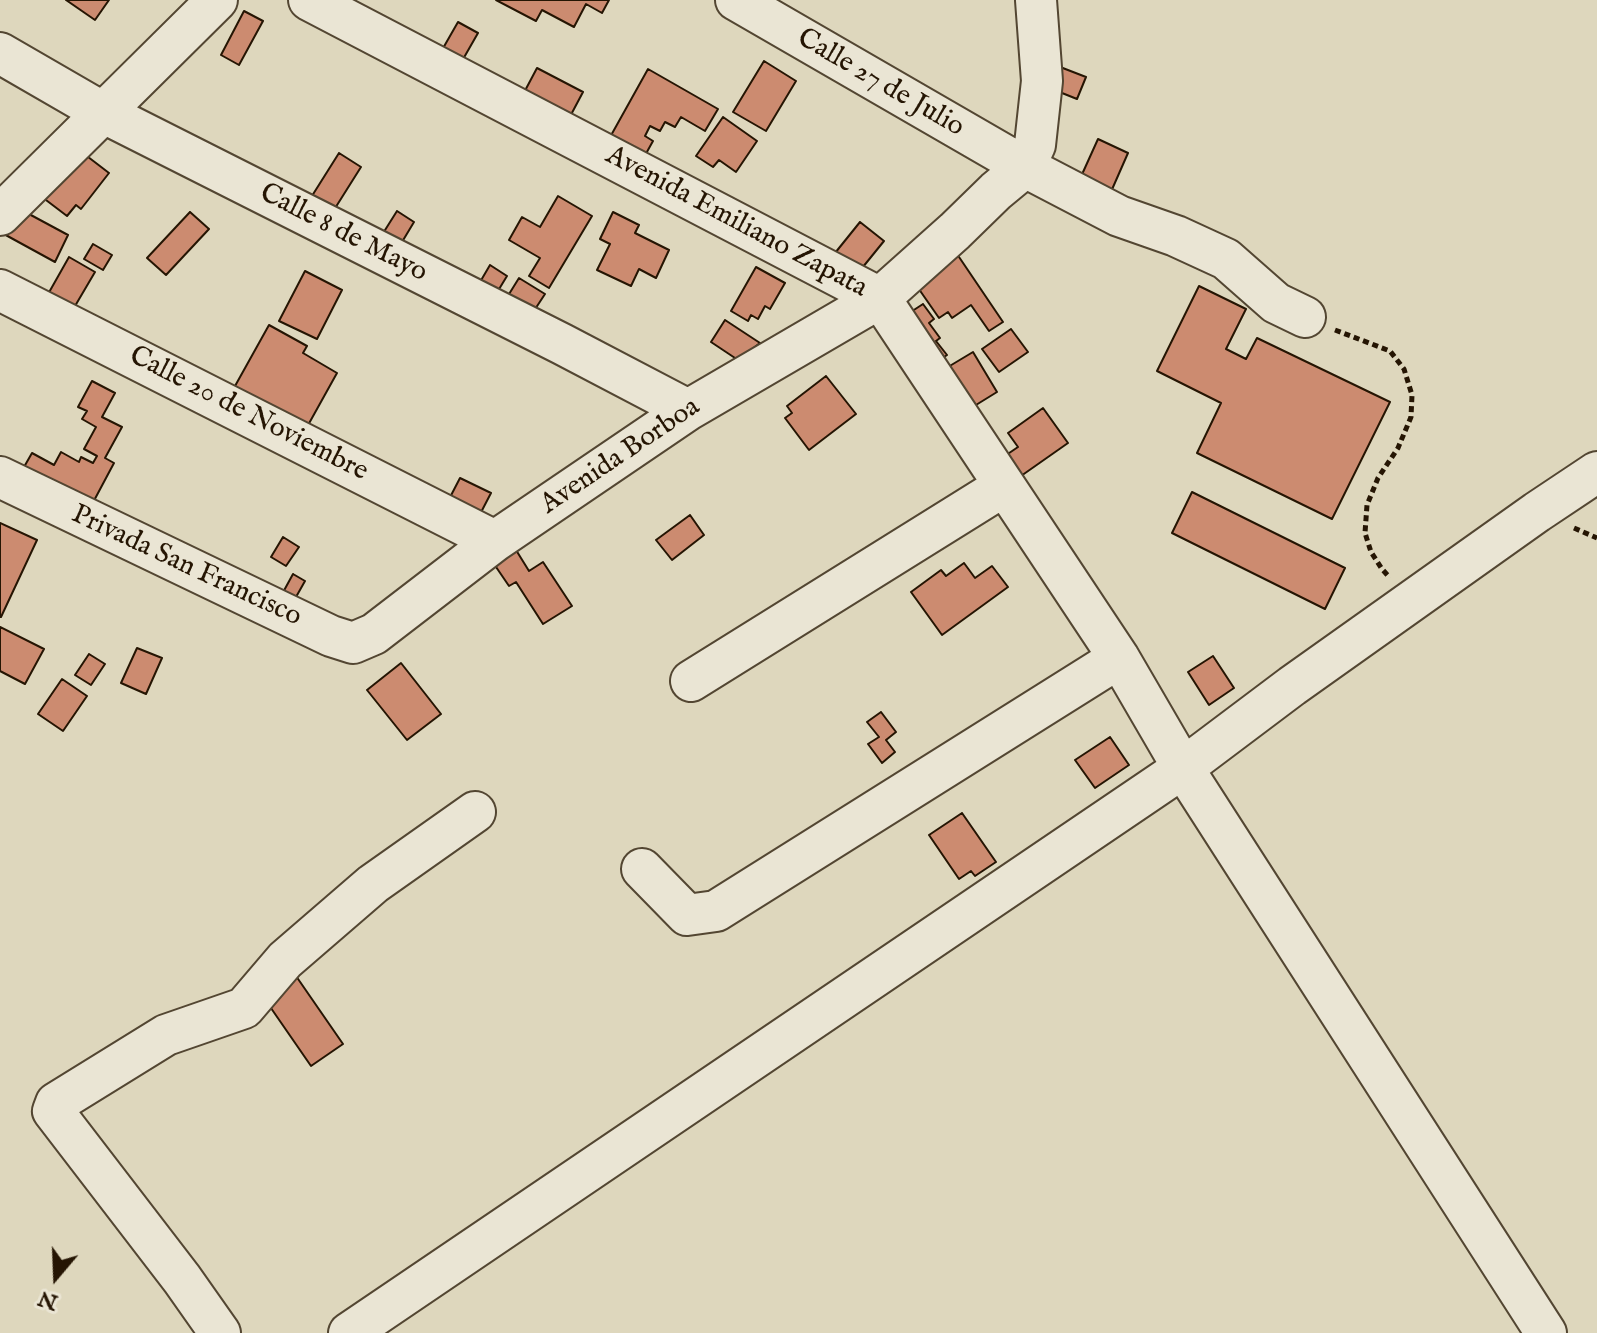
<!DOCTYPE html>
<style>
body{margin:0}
#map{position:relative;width:1597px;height:1333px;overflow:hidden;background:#ded7bd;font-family:"IM FELL English",serif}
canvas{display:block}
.north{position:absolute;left:16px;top:1237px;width:80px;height:80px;-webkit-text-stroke:6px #eae5d4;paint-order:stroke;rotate:199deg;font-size:22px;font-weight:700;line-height:32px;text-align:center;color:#251503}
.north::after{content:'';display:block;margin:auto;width:28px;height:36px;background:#251503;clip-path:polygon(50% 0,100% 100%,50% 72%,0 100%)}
</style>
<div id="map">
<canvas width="1597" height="1333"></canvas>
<div class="north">N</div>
</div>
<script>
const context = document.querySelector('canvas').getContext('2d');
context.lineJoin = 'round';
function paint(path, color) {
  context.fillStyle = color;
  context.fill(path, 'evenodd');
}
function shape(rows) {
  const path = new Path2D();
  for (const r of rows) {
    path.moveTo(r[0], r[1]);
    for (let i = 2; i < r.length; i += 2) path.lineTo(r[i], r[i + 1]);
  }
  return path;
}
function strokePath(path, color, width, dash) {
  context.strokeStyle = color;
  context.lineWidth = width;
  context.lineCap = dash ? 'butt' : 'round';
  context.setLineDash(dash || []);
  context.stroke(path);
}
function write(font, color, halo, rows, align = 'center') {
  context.font = font + ' "IM FELL English",serif';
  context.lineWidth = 7;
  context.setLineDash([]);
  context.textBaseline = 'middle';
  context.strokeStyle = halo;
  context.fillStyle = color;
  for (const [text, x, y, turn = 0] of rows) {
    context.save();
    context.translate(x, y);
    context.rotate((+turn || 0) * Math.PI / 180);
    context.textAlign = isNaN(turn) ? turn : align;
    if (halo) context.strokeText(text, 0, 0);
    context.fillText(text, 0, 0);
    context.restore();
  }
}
const building = shape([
 [66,0,109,0,95,20,66,0],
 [496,0,609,0,602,13,586,4,574,27,542,10,536,21,496,0],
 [244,11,263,21,239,65,221,55,244,11],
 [458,22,478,33,458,68,438,57,458,22],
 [764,61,796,81,766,131,733,112,764,61],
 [1055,65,1086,77,1077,99,1047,87,1055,65],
 [537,68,583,92,565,126,519,102,537,68],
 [648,69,718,109,705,131,681,117,675,127,665,122,660,131,650,126,645,136,653,141,643,159,609,139,648,69],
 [723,117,757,141,736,172,719,160,713,167,696,156,723,117],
 [1098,139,1128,153,1110,194,1079,181,1098,139],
 [79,150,109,173,81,209,76,205,67,216,42,197,79,150],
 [339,153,361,167,327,221,305,207,339,153],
 [558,196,592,216,549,288,529,276,540,258,509,240,522,217,540,227,558,196],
 [16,207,68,235,55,262,2,233,16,207],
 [397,211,414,222,393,257,375,246,397,211],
 [190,212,209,229,166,275,147,258,190,212],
 [613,212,639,225,635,233,669,250,656,278,639,269,631,286,597,270,610,244,600,239,613,212],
 [860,222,884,241,854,278,831,258,860,222],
 [93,244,112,255,103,270,84,259,93,244],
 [957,254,1003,322,989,331,971,305,952,318,948,312,939,318,914,282,957,254],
 [69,257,95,272,68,318,43,303,69,257],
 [490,265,507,276,490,304,473,294,490,265],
 [756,267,785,283,770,309,765,306,758,319,751,315,748,321,731,311,756,267],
 [305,271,342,290,317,339,279,321,305,271],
 [519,278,545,294,526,323,501,307,519,278],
 [1199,286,1246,309,1226,349,1246,359,1257,338,1390,402,1332,519,1197,453,1221,403,1157,371,1199,286],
 [923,304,934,319,929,323,940,338,936,341,947,355,930,367,897,321,923,304],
 [725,320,760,343,738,360,711,342,725,320],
 [269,325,307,346,303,353,337,373,302,436,230,395,269,325],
 [1011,329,1028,352,999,372,982,349,1011,329],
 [973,352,997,392,963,413,938,373,973,352],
 [826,376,856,414,809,450,785,418,792,413,787,406,826,376],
 [92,381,115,393,102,417,122,427,105,458,114,463,89,510,16,481,32,453,54,465,61,452,79,462,81,457,93,463,97,456,84,449,96,427,82,419,87,411,78,407,92,381],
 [1043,408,1068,443,1011,483,996,462,1018,447,1008,433,1043,408],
 [460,478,491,493,477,520,446,505,460,478],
 [1192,492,1345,568,1325,609,1172,533,1192,492],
 [690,515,704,535,672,560,656,540,690,515],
 [0,523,37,540,1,617,0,617,0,523],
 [283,537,299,547,286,566,271,557,283,537],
 [516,550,529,571,543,562,572,606,543,624,516,582,509,586,494,564,516,550],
 [964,563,975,578,992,566,1008,587,942,635,911,592,941,570,946,576,964,563],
 [293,574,305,581,287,613,275,607,293,574],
 [0,627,44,649,25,684,0,671,0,627],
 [137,648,162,658,146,694,121,683,137,648],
 [89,654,105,664,91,685,75,675,89,654],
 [1213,656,1234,688,1209,705,1188,672,1213,656],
 [401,663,441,714,407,740,367,690,401,663],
 [62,679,87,696,63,731,38,714,62,679],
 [881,712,896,732,886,740,895,752,882,763,868,744,879,737,867,722,881,712],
 [1110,737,1129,765,1095,788,1075,760,1110,737],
 [962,813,996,862,975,876,971,871,959,879,929,835,962,813],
 [296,976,343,1044,311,1066,264,998,296,976]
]);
paint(building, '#cc8b70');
strokePath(building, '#251503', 2);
const minor = shape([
 [309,0,880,298,1119,658,1183,768,1546,1333],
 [736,0,1025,167,1119,216,1176,236,1226,259,1276,303,1305,317],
 [0,53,102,112,562,344,688,410],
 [0,215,217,0],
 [0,290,495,541],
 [0,477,331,636,353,643,374,634,495,541,688,410,880,298,955,231,996,191,1025,167,1035,145,1042,81,1036,0],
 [691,681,1004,486],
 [642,869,687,915,716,911,1119,658],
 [220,1333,182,1279,53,1111,56,1103,166,1035,244,1008,285,960,373,884,475,812],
 [349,1333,1183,768,1292,686,1537,512,1597,472]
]);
strokePath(minor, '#534632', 44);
strokePath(shape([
 [1335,330,1390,351,1404,369,1412,395,1411,417,1398,448,1378,478,1367,505,1365,533,1371,552,1382,569,1390,578],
 [1574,528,1597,538]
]), '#251503', 5, [6, 4]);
strokePath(minor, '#eae5d4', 40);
write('28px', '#251503', '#eae5d4', [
 ["Calle 27 de Julio",880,84,30],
 ["Avenida Emiliano Zapata",736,223,28],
 ["Calle 8 de Mayo",343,234,27],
 ["Calle 20 de Noviembre",248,415,27],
 ["Avenida Borboa",621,457,-34],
 ["Privada San Francisco",186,567,25]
]);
</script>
